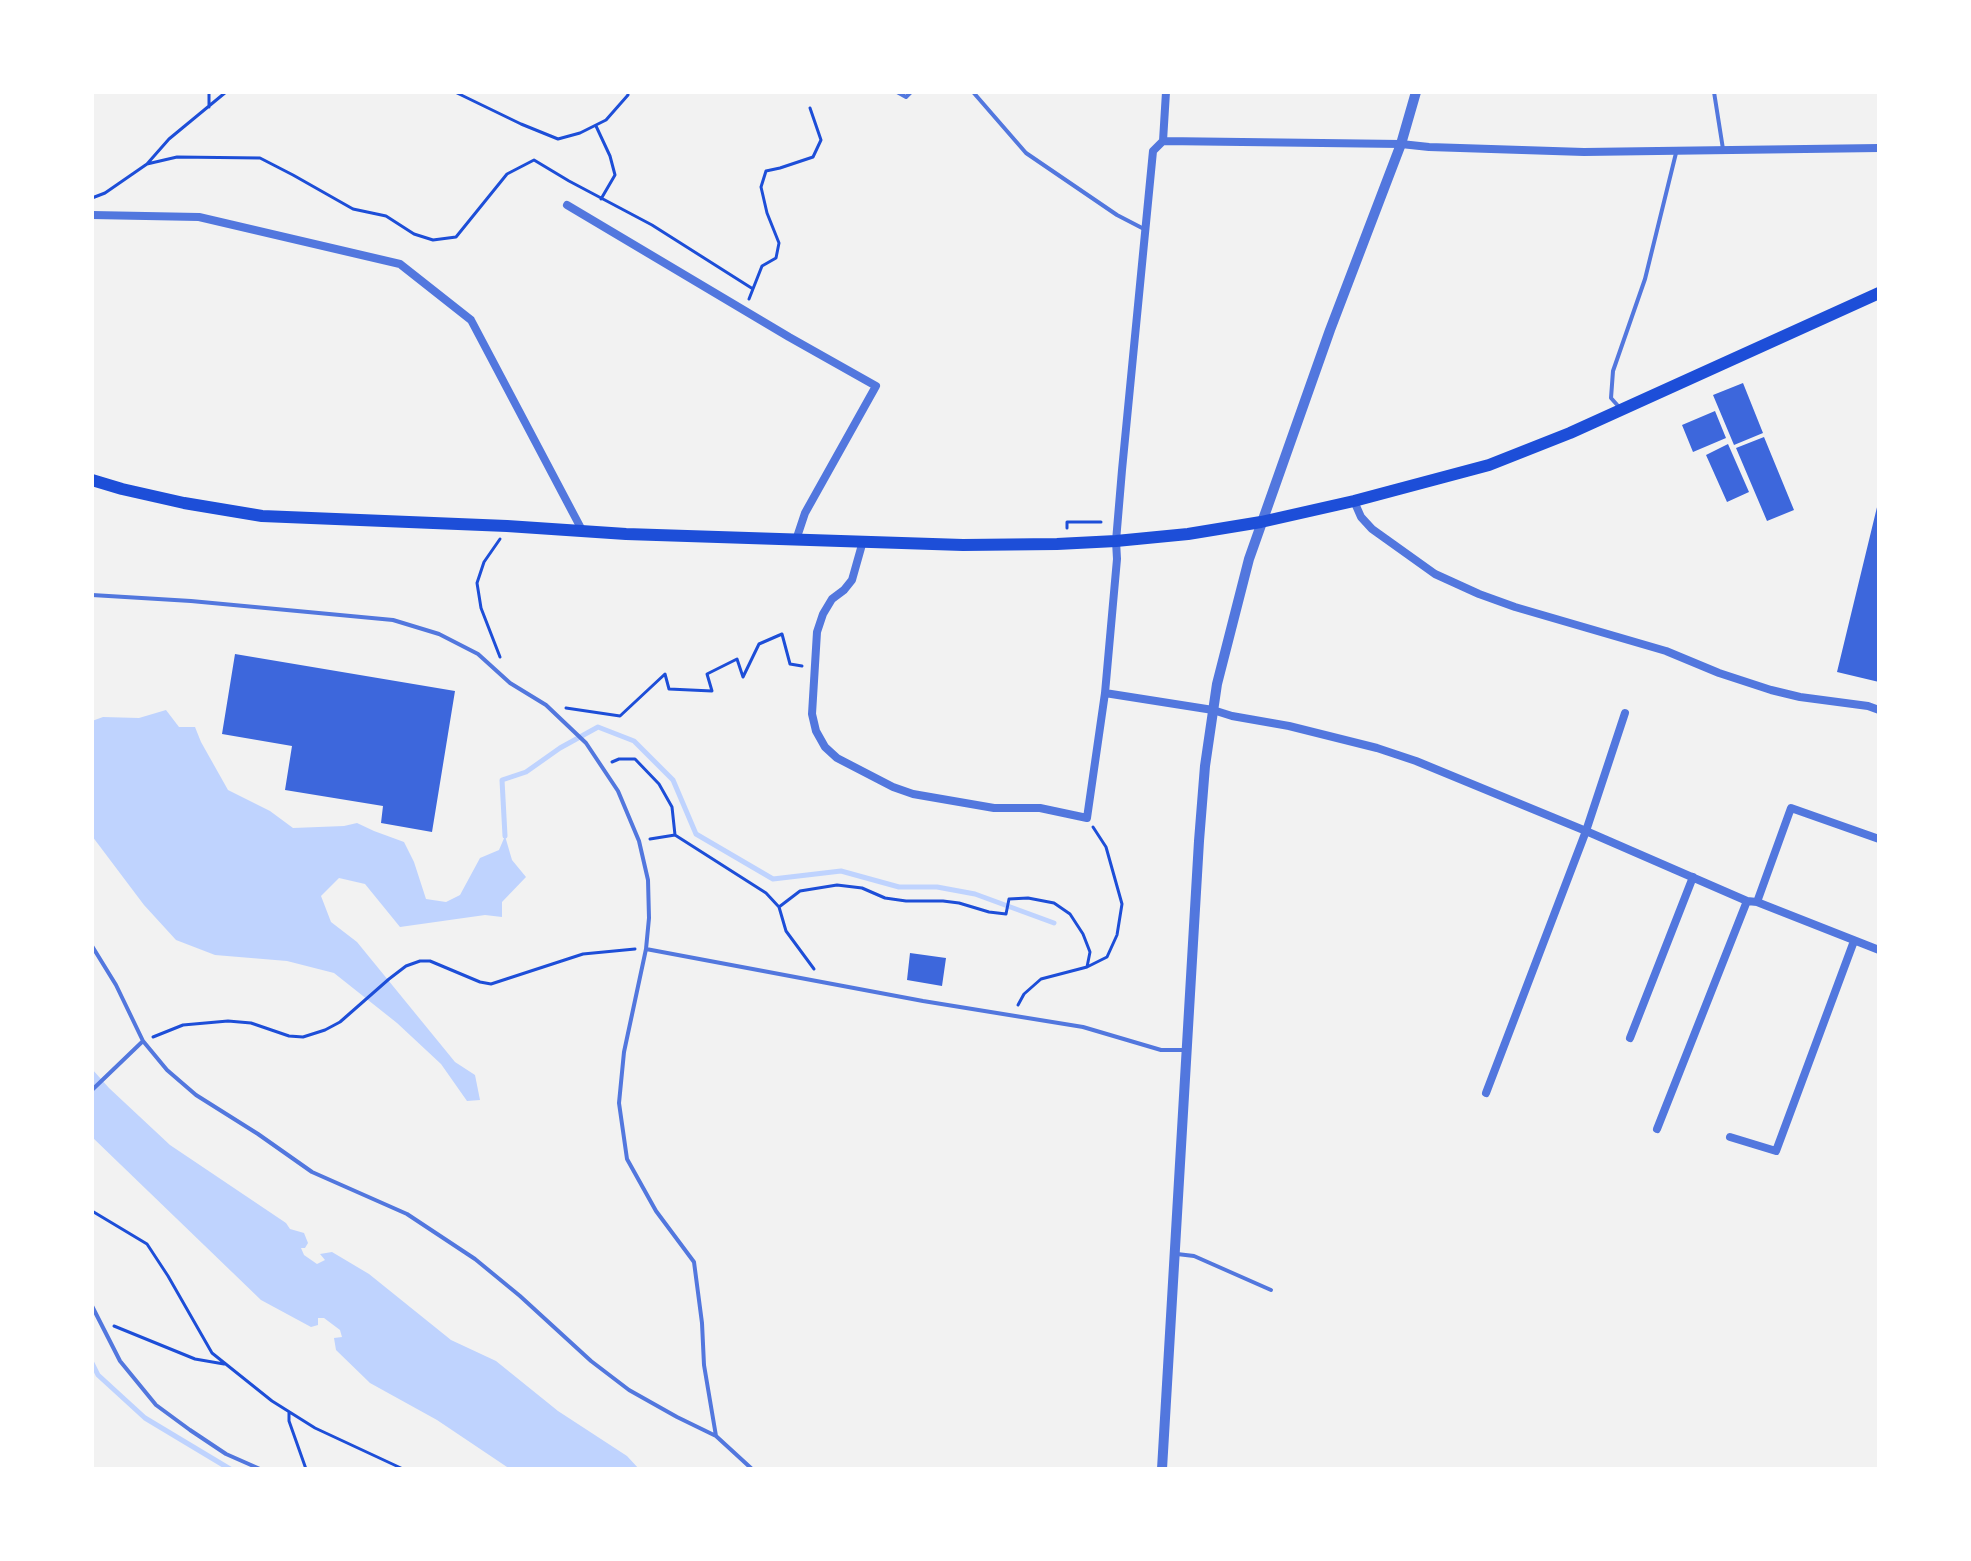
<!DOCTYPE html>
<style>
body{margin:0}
#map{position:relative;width:1971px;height:1561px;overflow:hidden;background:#f2f2f2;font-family:"Work Sans",sans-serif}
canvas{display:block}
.frame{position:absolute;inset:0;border:94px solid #fff;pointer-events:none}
</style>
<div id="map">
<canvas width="1971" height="1561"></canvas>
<div class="frame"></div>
</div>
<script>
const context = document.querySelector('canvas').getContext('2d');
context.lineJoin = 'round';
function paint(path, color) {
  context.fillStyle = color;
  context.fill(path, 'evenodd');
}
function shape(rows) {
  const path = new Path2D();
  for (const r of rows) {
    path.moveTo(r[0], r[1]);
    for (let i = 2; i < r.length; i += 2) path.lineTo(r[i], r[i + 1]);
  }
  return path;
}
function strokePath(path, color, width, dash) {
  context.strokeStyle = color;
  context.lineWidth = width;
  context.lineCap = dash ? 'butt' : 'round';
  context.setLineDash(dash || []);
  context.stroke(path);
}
paint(shape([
 [166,710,179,727,195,727,201,742,228,790,270,811,293,828,344,826,357,823,374,831,404,842,414,862,426,899,446,902,460,895,480,858,499,850,505,836,512,860,526,877,502,902,502,917,485,915,400,927,365,884,339,878,321,896,331,922,357,942,455,1062,475,1075,480,1100,467,1101,441,1064,397,1023,334,973,287,961,215,955,176,940,144,905,92,836,92,721,103,717,139,718],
 [92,1069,109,1088,170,1145,286,1223,290,1229,304,1233,308,1243,305,1248,301,1248,304,1255,317,1264,325,1260,320,1254,332,1252,369,1274,451,1340,496,1361,558,1411,627,1456,639,1469,510,1469,437,1420,370,1383,336,1350,334,1338,342,1337,340,1330,324,1318,318,1318,318,1325,311,1327,261,1300,92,1137]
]), '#bfd3fe');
strokePath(shape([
 [505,836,502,780,526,772,560,748,598,727,634,741,673,780,696,834,773,879,841,871,899,887,937,887,975,894,1054,923],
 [92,1363,98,1375,145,1418,230,1469]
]), '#bfd3fe', 5);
paint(shape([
 [1743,383,1763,433,1734,445,1713,395],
 [1715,411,1726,438,1693,452,1682,425],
 [1764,437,1794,510,1767,521,1736,448],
 [1728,444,1749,492,1727,502,1706,455],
 [1878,503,1879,503,1879,682,1837,672],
 [235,654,455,691,432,832,381,823,383,806,285,790,292,746,222,734],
 [910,953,946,958,942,986,907,980]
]), '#3d67dc');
strokePath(shape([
 [209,92,209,107],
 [455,92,521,124,558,139,580,133,606,120,628,95,628,92],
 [596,126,610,156,615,175,601,199],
 [147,164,177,157,260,158,293,175,353,209,386,216,414,234,433,240,456,237,507,174,534,160,569,181,652,225,753,289],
 [92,198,105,193,147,164,169,139,226,92],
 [749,299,762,266,776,258,779,243,767,213,761,187,766,171,780,168,813,157,821,140,810,108],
 [1067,528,1067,522,1101,522],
 [500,539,484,562,477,583,481,608,500,657],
 [566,708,620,716,665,674,669,689,712,691,707,674,737,659,743,677,759,644,782,634,790,664,802,666],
 [612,762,619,759,635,759,659,784,672,807,675,835],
 [650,839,675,835,766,893,779,907,786,931,814,969],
 [779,907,800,891,837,885,862,888,885,898,906,901,943,901,959,903,989,912,1006,914,1009,899,1028,898,1054,903,1070,914,1083,934,1090,952,1087,967],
 [1018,1005,1024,994,1041,979,1087,967,1107,957,1117,935,1122,904,1106,847,1093,827],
 [153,1037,183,1025,228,1021,251,1023,289,1036,303,1037,325,1030,340,1022,389,979,406,966,420,961,430,961,480,982,491,984,583,954,635,949],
 [92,1211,147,1244,168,1276,212,1353,272,1401,315,1428,403,1469],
 [114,1326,195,1359,224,1364],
 [289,1412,289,1421,306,1469]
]), '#1d4ed8', 3);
strokePath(shape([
 [897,92,906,97,911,92],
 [973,92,1026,153,1117,215,1144,229],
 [1714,92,1723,149],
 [1619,407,1611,398,1613,371,1645,279,1676,153],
 [92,595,191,601,393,620,439,634,478,654,510,683,546,705,586,743,618,791,639,841,648,880,649,918,646,949,624,1052,619,1103,627,1159,656,1211,694,1262,702,1323,704,1365,716,1436],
 [92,946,116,985,143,1041,167,1070,196,1095,258,1134,312,1172,407,1214,475,1259,520,1296,591,1361,629,1390,677,1417,716,1436,752,1469],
 [646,949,923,1001,1083,1027,1161,1050,1186,1050],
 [92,1090,143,1041],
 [1177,1254,1194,1256,1271,1290],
 [92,1306,120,1361,156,1405,190,1430,226,1454,260,1469]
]), '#5277de', 4);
strokePath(shape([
 [1163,141,1166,92],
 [567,205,789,337,876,386,805,513,796,540],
 [92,215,199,217,400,264,471,320,583,532],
 [1354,501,1361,517,1372,529,1435,574,1479,594,1515,607,1666,651,1719,673,1771,690,1800,697,1868,706,1879,710],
 [863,541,852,580,844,590,832,599,823,614,817,632,812,714,816,731,825,747,837,758,893,787,913,794,994,808,1040,808,1087,818,1105,693,1117,559,1116,541,1122,470,1153,151,1163,141,1401,144,1429,147,1584,152,1879,148],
 [1105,693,1213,710,1232,716,1289,726,1377,748,1416,761,1586,831,1747,901,1757,902,1879,950],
 [1757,902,1791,808,1879,839],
 [1630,1038,1693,877],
 [1486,1093,1586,831,1625,713],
 [1657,1129,1747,901],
 [1730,1137,1776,1151,1854,941]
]), '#5277de', 8);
strokePath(shape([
 [1162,1469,1199,841,1205,766,1217,684,1249,559,1330,330,1401,144,1416,92]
]), '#5277de', 10);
strokePath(shape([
 [92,480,122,489,184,503,262,516,507,526,626,534,963,545,1057,544,1116,541,1188,534,1261,522,1354,501,1489,465,1570,433,1879,293]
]), '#1d4ed8', 12);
</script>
